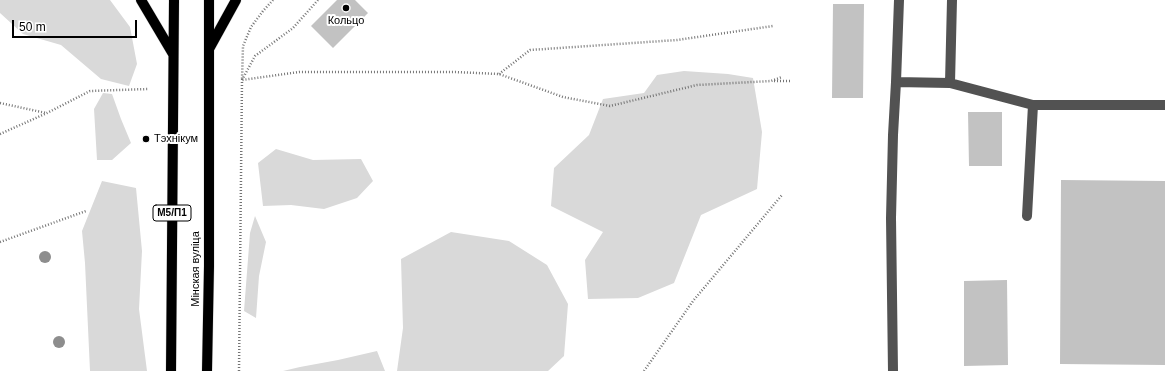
<!DOCTYPE html>
<meta charset="utf-8">
<style>
body{margin:0}
#map{position:relative;width:1165px;height:371px;overflow:hidden;background:#fff;font-family:Arial,sans-serif}
canvas{display:block}
.scale{position:absolute;left:12px;top:20px;width:125px;height:18px;box-sizing:border-box;border:2px solid #000;border-top:0;padding-left:5px;font-size:12px;line-height:14px;white-space:nowrap;color:#000;-webkit-text-stroke:3px #fff;paint-order:stroke}
</style>
<div id="map">
<canvas width="1165" height="371"></canvas>
<div class="scale">50 m</div>
</div>
<script>
const context = document.querySelector('canvas').getContext('2d');
context.lineJoin = 'round';
function paint(path, color) {
  context.fillStyle = color;
  context.fill(path, 'evenodd');
}
function shape(rows) {
  const path = new Path2D();
  for (const r of rows) {
    path.moveTo(r[0], r[1]);
    for (let i = 2; i < r.length; i += 2) path.lineTo(r[i], r[i + 1]);
  }
  return path;
}
function strokePath(path, color, width, dash) {
  context.strokeStyle = color;
  context.lineWidth = width;
  context.lineCap = dash ? 'butt' : 'round';
  context.setLineDash(dash || []);
  context.stroke(path);
}
function write(font, color, halo, rows, align = 'center') {
  context.font = font + ' Arial,sans-serif';
  context.lineWidth = 4;
  context.setLineDash([]);
  context.textBaseline = 'middle';
  context.strokeStyle = halo;
  context.fillStyle = color;
  for (const [text, x, y, turn = 0] of rows) {
    context.save();
    context.translate(x, y);
    context.rotate((+turn || 0) * Math.PI / 180);
    context.textAlign = isNaN(turn) ? turn : align;
    if (halo) context.strokeText(text, 0, 0);
    context.fillText(text, 0, 0);
    context.restore();
  }
}
paint(shape([
 [0,0,110,0,130,27,137,64,129,86,101,79,61,45,23,34,0,13],
 [684,71,728,74,753,78,762,132,757,189,701,215,674,283,638,298,588,299,585,260,603,232,551,206,554,168,589,135,603,99,644,93,657,75],
 [103,93,112,94,121,119,131,143,112,160,97,160,94,109],
 [276,149,313,160,361,159,373,181,357,198,324,209,291,205,263,206,258,163],
 [102,181,136,188,142,251,139,309,147,371,90,371,85,263,82,231],
 [255,216,266,242,259,276,256,318,244,311,250,233],
 [451,232,509,241,547,265,568,304,564,356,548,371,397,371,403,328,401,259],
 [377,351,385,371,283,371,300,367,338,360]
]), '#d9d9d9');
paint(shape([
 [337,0,355,0,368,13,333,48,311,26],
 [833,4,864,4,863,98,832,98],
 [968,112,1002,112,1002,166,969,166],
 [1061,180,1165,181,1165,365,1060,364],
 [1007,280,1008,365,964,366,964,281]
]), '#c2c2c2');
const major = shape([
 [141,0,173,54],
 [209,49,236,0],
 [171,371,174,0],
 [207,371,209,266,209,0]
]);
strokePath(major, '#dbdbdb', 11);
strokePath(shape([
 [273,0,263,11,251,27,243,46,242,80,299,72,455,72,499,74,563,97,610,106,697,85,771,81,782,77],
 [499,74,530,50,677,40,773,26],
 [774,81,790,81],
 [0,103,46,113],
 [0,134,47,113,90,91,148,89],
 [0,242,86,211],
 [239,371,242,80,255,56,293,28,318,0],
 [644,371,693,301,782,195]
]), '#747474', 2.5, [1, 2]);
strokePath(shape([
 [896,82,950,83,952,0],
 [950,83,1033,105],
 [1027,216,1033,105,1165,105],
 [893,371,891,218,893,135,896,82,899,0]
]), '#525252', 10);
strokePath(major, '#000', 10);
context.fillStyle = '#8d8d8d';
for (const [x, y] of [
 [45,257],
 [59,342]
]) {
  context.beginPath();
  context.arc(x, y, 6, 0, 2 * Math.PI);
  context.fill();
}
for (const [x, y, r, color] of [
 [346,8,4,"#000"],
 [146,139,4,"#000"]
]) {
  const dot = new Path2D();
  dot.arc(x, y, r, 0, 2 * Math.PI);
  context.fillStyle = color;
  context.fill(dot);
  strokePath(dot, '#fff', 1.5);
}
for (const [x, y, w] of [
 [172,213,38]
]) {
  const box = new Path2D();
  box.roundRect(x - w / 2, y - 8, w, 16, 3);
  context.fillStyle = '#fff';
  context.fill(box);
  strokePath(box, '#000', 1);
}
write('bold 10px', '#000', null, [
 ["М5/П1",172,213]
]);
write('11px', '#000', '#fff', [
 ["Кольцо",346,21],
 ["Тэхнікум",154,139,"left"]
]);
write('11px', '#000', '#fff', [
 ["Мінская вуліца",196,269,-90]
]);
</script>
